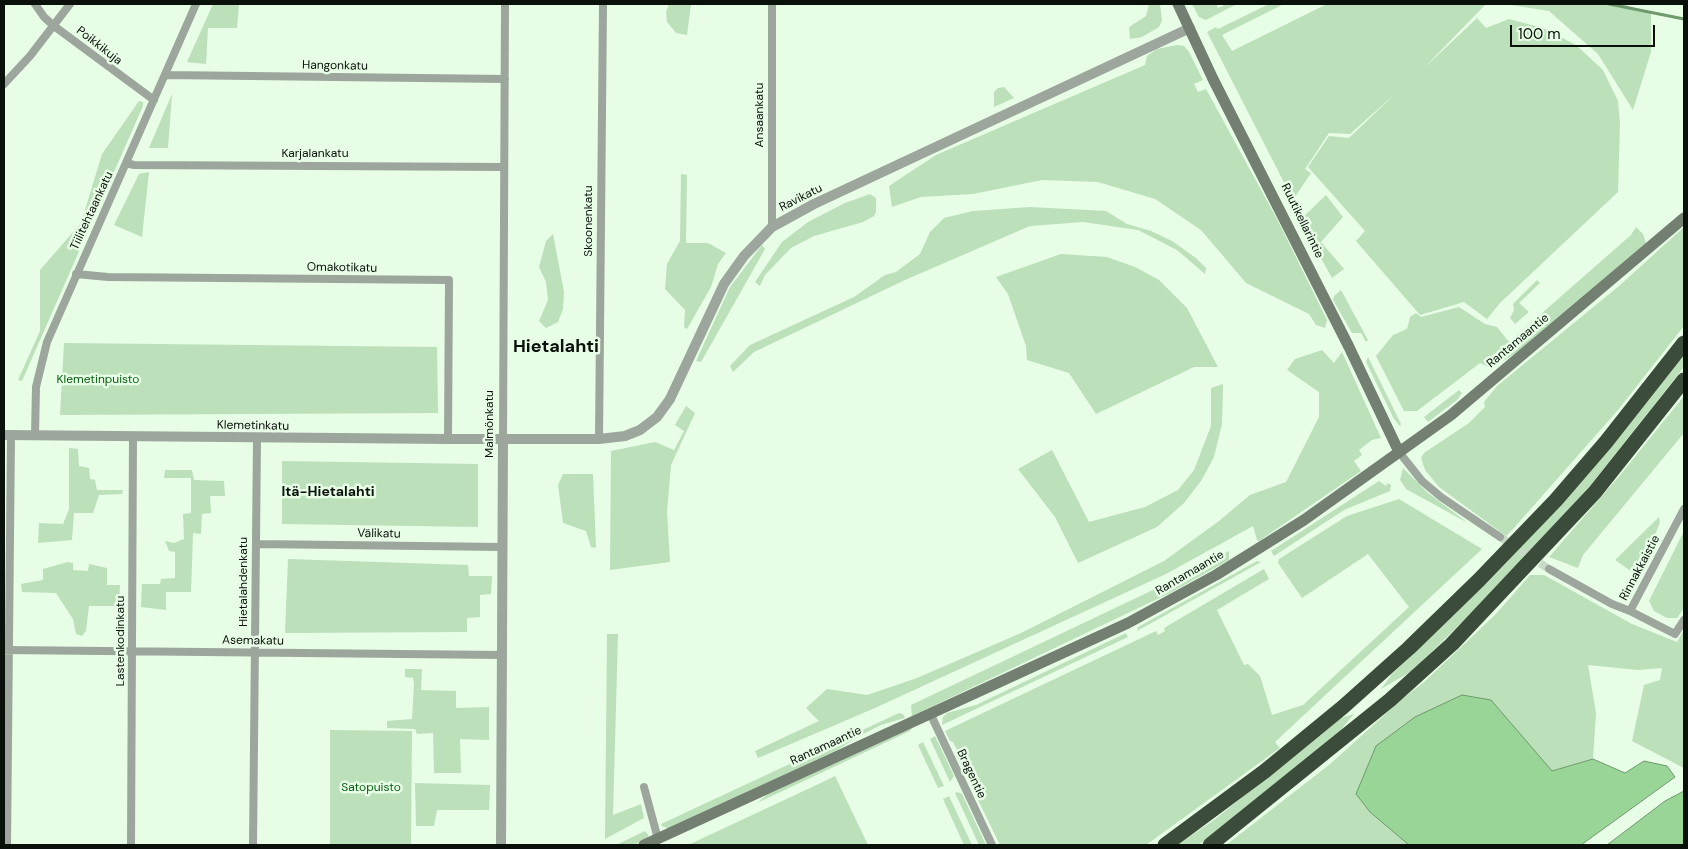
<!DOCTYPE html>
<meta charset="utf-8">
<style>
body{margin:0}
#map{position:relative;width:1688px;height:849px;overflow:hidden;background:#e7fde6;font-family:"DM Sans",sans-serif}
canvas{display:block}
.frame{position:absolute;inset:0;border:5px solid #0a110a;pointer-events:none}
.scale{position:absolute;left:1510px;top:25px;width:145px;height:22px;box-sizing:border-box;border:2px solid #0a110a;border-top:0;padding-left:6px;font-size:15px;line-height:18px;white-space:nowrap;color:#0a110a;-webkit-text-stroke:4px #e7fde6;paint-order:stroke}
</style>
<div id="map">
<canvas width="1688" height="849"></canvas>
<div class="frame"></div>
<div class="scale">100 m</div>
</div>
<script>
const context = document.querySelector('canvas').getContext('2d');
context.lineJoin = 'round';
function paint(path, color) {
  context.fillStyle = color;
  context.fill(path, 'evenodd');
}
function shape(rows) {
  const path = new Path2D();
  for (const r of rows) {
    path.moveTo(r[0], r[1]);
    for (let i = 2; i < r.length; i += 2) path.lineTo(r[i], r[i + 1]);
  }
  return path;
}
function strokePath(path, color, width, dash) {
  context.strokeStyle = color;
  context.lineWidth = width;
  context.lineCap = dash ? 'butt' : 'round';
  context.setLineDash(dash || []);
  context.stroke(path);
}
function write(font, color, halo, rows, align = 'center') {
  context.font = font + ' "DM Sans",sans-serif';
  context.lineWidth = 5;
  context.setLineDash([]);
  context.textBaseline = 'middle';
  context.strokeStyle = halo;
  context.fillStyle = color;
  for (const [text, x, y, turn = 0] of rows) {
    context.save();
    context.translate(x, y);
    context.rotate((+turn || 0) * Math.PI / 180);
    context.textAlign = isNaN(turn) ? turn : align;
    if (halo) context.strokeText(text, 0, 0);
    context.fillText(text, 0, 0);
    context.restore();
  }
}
paint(shape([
 [213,4,239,4,237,28,208,28,206,64,187,62],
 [669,4,691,4,687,35,676,33,667,22,666,12],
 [1149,4,1160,4,1162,20,1159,27,1142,37,1130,39,1129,27,1146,16],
 [1192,4,1216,4,1218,8,1227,4,1237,4,1206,20,1199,17],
 [1269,4,1284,4,1222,35,1232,51,1327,4,1486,4,1422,70,1477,18,1486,28,1509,19,1543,28,1576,45,1603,70,1618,101,1620,124,1618,192,1500,303,1487,319,1464,302,1420,315,1356,241,1365,231,1308,167,1329,136,1349,138,1396,93,1350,134,1329,133,1305,169,1311,173,1293,200,1207,32,1216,27,1218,29],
 [1505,4,1623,4,1651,14,1651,52,1633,110,1598,54,1549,11],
 [1177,45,1184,46,1189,52,1203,80,1194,84,1198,92,1206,89,1278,221,1327,320,1325,328,1316,325,1309,314,1246,283,1201,230,1155,199,1098,182,1042,180,973,194,921,197,892,207,889,186,936,155,1145,65,1147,56,1157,49],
 [1004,87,1014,98,994,107,994,92,998,88],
 [172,94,168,148,149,148],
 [139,101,143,102,143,106,22,381,18,380,40,331,40,270,81,223,102,154],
 [149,172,142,237,114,225,139,174],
 [681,174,687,175,686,243,708,243,726,253,718,264,711,287,687,329,684,327,685,310,665,289,667,264,680,241],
 [870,194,876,198,876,212,874,216,863,222,814,236,791,248,765,275,760,286,755,282,782,242,808,222,845,203],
 [1326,195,1343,217,1321,242,1344,269,1332,278,1300,220],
 [1030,207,1106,211,1127,224,1151,231,1172,241,1196,258,1206,268,1205,274,1177,250,1138,230,1083,222,1030,226,905,280,754,352,733,372,730,366,750,345,854,297,885,275,896,272,920,254,930,232,944,218,973,211],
 [1636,227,1643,234,1646,243,1534,339,1513,355,1491,368,1480,363,1417,411,1404,411,1376,356,1393,335,1407,329,1410,317,1416,313,1421,317,1459,307,1485,324,1497,327,1509,342,1631,235],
 [1684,227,1684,326,1618,410,1513,529,1506,536,1439,487,1425,470,1421,458,1424,453,1469,423,1485,407,1484,402,1497,386,1619,286],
 [553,234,564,292,563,309,558,322,546,328,539,321,548,300,546,282,539,267,546,241],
 [762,245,765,249,701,362,696,361,730,287],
 [1061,254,1107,257,1135,267,1159,280,1187,308,1218,367,1194,367,1096,414,1069,373,1027,360,1026,346,1008,294,996,277],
 [1537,280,1540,283,1519,303,1529,312,1515,324,1510,318,1514,310,1513,304],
 [1341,290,1368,340,1366,342,1361,333,1352,333,1333,300,1334,296],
 [64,343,437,347,438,413,60,415],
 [1322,350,1334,363,1342,352,1381,438,1372,440,1359,450,1362,455,1354,461,1361,471,1259,541,1257,540,1253,526,1166,574,875,708,758,758,755,751,819,721,806,708,827,689,867,695,917,678,1021,633,1164,561,1219,521,1250,495,1286,482,1319,417,1319,392,1287,370,1295,359],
 [1684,353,1684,367,1589,487,1490,595,1412,671,1381,689,1392,674,1489,581,1523,545],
 [1368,357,1401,424,1400,426,1394,419,1366,362],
 [1223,384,1222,424,1214,457,1201,481,1184,503,1157,527,1078,563,1055,517,1018,469,1052,450,1089,522,1145,507,1178,490,1194,470,1211,426,1211,388],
 [1459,390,1462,393,1457,400,1428,422,1424,417],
 [1684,396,1684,433,1583,555,1578,568,1549,557,1621,474],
 [686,406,695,413,671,465,667,512,670,562,610,570,611,451,655,442,674,450,684,431,675,425],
 [69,448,78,449,79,466,89,468,90,479,95,480,97,490,123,490,122,494,99,495,93,513,74,513,72,540,38,543,39,523,63,524,69,509],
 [282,461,478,464,478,527,282,524],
 [1403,468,1428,493,1468,523,1406,489,1400,480],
 [165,470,192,470,194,480,224,481,225,496,210,496,211,513,202,514,201,534,193,533,191,592,166,592,166,610,141,607,142,584,160,584,161,579,175,578,175,552,169,551,165,541,174,543,184,539,183,514,191,513,191,478,164,478],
 [563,474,593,474,596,548,591,547,586,531,563,523,558,485],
 [1379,481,1386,486,1388,483,1391,485,1390,491,1344,510,1274,556,1271,551],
 [1399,499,1482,549,1275,742,1280,748,1146,845,1000,845,956,755,958,752,953,742,950,741,945,731,1156,631,1158,635,1165,631,1164,628,1264,569,1269,579,1217,610,1244,665,1248,664,1260,676,1272,715,1303,705,1409,607,1368,554,1302,598,1278,563,1279,559,1347,516],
 [1659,517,1660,522,1641,571,1631,571,1615,560],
 [1684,531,1684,608,1677,618,1667,618,1654,611,1649,601],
 [1229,551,1229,560,1170,593,912,716,911,705,1195,570],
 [288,559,468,565,469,576,492,576,491,594,480,595,480,617,467,618,467,632,285,633],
 [1257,561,1261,562,1137,631,1138,627],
 [68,562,73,563,73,570,88,571,89,564,107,568,107,585,120,585,119,606,89,606,86,631,82,636,76,634,73,619,56,593,22,592,21,584,43,580,43,569],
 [1530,575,1544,575,1632,624,1677,642,1684,630,1684,768,1632,741,1644,685,1660,680,1662,668,1638,670,1588,665,1596,713,1593,759,1573,765,1504,845,1226,845,1329,765,1401,700,1424,682,1496,614],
 [1126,633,1128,637,942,725,943,717,947,713,976,705],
 [607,634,618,634,613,815,641,804,644,818,605,839],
 [405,669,422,669,421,690,456,691,456,708,489,707,489,740,460,739,461,773,434,773,433,733,417,734,415,729,387,728,387,721,412,719,414,684,413,678,405,677],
 [899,713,903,714,905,718,881,725,861,735,837,750,669,829,662,826,661,824],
 [1354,714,1336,736,1239,816,1198,845,1177,845,1214,820,1341,718],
 [912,728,910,731,757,803,768,794],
 [330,730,412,731,411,845,330,845],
 [935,736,954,776,950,782,930,739],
 [923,742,944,786,938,788,918,745],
 [835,776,868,845,688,845,825,781],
 [415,783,490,785,489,810,437,810,434,826,416,826],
 [957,792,962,794,986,845,979,845,955,793],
 [949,796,972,845,964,845,943,799],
 [645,831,649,836,647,839,633,845,616,845]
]), '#bce0ba');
const water = shape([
 [1462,695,1491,700,1552,771,1593,759,1625,773,1644,761,1667,766,1675,777,1581,845,1409,845,1370,812,1356,794,1376,746,1415,717,1462,695],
 [1684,791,1684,845,1607,845,1665,801,1684,791]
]);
paint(water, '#9ad598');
strokePath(water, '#6f9a6d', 1);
strokePath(shape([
 [1609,4,1684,19]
]), '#6f9a6d', 3);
strokePath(shape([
 [1500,537,1549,569]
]), '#c6dac5', 8, [8, 4]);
strokePath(shape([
 [35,4,44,17,54,26,154,100],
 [165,75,505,79],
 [4,84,30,56,70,4],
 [126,163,134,165,504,167],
 [772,227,772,4],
 [76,274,108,277,449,280,448,439],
 [35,435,36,387,47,342,196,4],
 [503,439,505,4],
 [599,439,603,4],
 [1399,452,1422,481,1441,497,1500,537],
 [256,544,502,547],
 [1549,569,1612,604,1630,611,1675,634,1684,620],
 [1630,611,1684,509],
 [4,650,502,655],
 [930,713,992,845],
 [644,787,658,839],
 [7,845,11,435],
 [131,845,133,436],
 [253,845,257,439]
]), '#9ca69c', 8);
strokePath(shape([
 [4,435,448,439,599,439,625,436,640,430,657,417,670,399,724,284,744,256,772,227,814,204,1190,28],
 [501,845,503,439]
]), '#9ca69c', 10);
strokePath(shape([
 [1178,4,1213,79,1349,347,1399,452],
 [644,845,1128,623,1216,575,1304,520,1451,415,1684,218]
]), '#727f71', 11);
strokePath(shape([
 [1165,845,1265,771,1343,707,1409,648,1479,580,1556,500,1606,442,1684,343],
 [1210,845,1390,700,1452,644,1595,492,1684,380]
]), '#3b4d3a', 15);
write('12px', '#0a110a', '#e7fde6', [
 ["Poikkikuja",99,46,38],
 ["Hangonkatu",335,66,1],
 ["Ansaankatu",760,115,-90],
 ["Karjalankatu",315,154],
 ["Ravikatu",801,198,-27],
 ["Tiilitehtaankatu",92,211,-65],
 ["Skoonenkatu",589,221,-90],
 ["Ruutikellarintie",1302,221,64],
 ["Omakotikatu",342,268,1],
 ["Rantamaantie",1518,341,-40],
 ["Malmönkatu",490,424,-90],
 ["Klemetinkatu",253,426,1],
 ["Välikatu",379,534,1],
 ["Rinnakkaistie",1640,568,-62],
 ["Rantamaantie",1190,573,-30],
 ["Hietalahdenkatu",244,582,-90],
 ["Lastenkodinkatu",121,641,-90],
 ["Asemakatu",253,641,1],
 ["Rantamaantie",826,746,-25],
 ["Bragentie",971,774,65]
]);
write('12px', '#055d10', '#e7fde6', [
 ["Klemetinpuisto",98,380],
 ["Satopuisto",371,788]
]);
write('bold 14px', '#0a110a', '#e7fde6', [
 ["Itä-Hietalahti",328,492]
]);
write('bold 18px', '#0a110a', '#e7fde6', [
 ["Hietalahti",556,347]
]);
</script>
